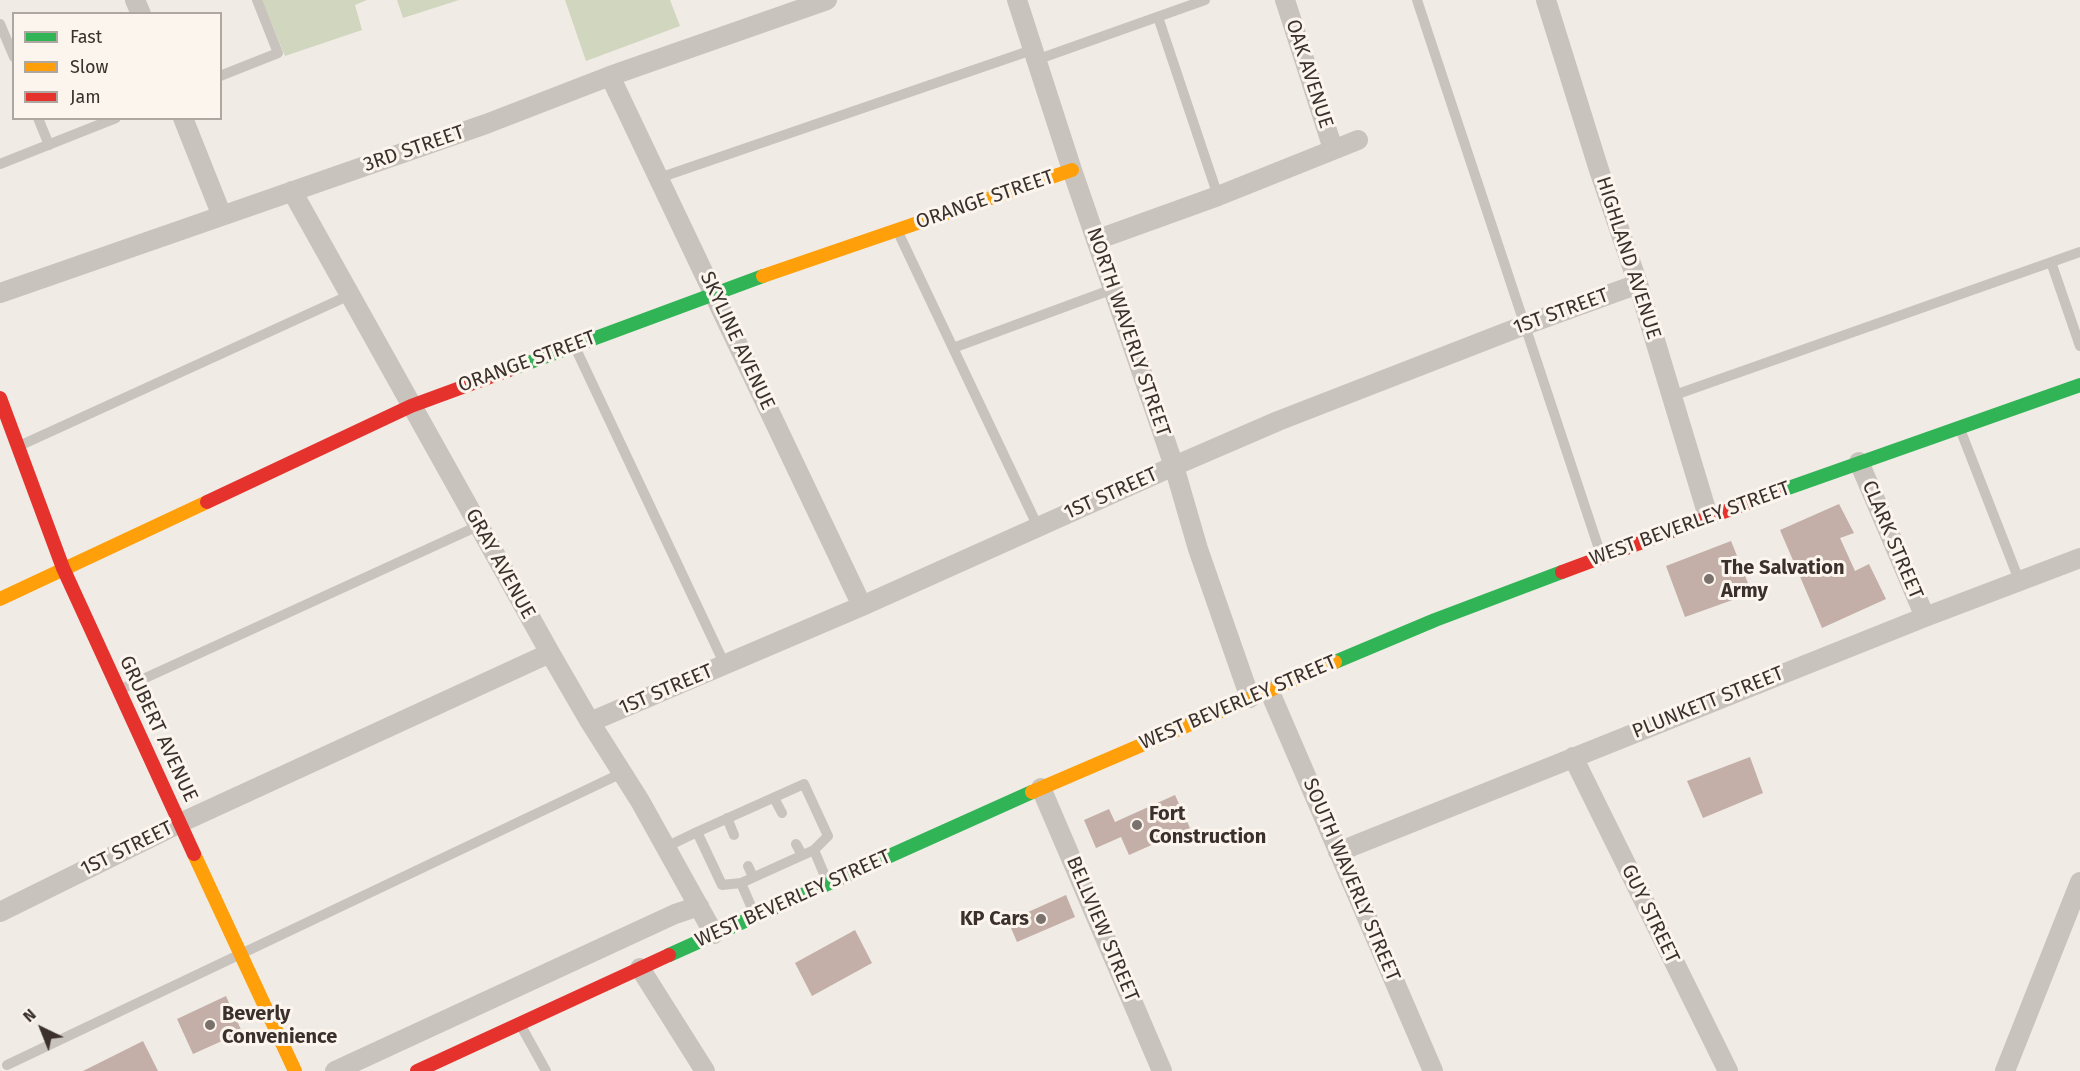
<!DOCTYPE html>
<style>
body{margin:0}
#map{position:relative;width:2080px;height:1071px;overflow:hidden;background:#f0ebe5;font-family:"Fira Sans",sans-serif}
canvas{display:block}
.legend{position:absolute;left:12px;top:12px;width:210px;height:108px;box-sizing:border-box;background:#fbf5ee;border:2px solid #aea6a0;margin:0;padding:8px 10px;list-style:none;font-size:18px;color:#3b302b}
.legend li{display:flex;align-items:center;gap:12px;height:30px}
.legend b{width:30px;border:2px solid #aea6a0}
.north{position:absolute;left:12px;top:999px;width:60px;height:60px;-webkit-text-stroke:4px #fbf5ee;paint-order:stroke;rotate:317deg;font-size:16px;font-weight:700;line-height:24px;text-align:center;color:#3b302b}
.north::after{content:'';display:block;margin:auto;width:21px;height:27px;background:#3b302b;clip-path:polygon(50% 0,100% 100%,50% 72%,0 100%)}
</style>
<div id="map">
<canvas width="2080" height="1071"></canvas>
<ul class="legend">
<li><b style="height:8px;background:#30b455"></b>Fast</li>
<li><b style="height:8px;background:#ff9f0a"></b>Slow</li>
<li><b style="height:8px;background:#e5322d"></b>Jam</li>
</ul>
<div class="north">N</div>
</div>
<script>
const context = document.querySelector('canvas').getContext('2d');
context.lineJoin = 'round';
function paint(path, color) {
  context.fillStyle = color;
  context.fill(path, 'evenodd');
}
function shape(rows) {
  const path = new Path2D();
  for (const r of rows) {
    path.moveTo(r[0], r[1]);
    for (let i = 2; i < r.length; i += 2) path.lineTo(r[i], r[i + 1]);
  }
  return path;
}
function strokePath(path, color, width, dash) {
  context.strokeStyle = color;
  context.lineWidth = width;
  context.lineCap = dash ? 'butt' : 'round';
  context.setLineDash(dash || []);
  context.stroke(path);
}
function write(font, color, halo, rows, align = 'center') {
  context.font = font + ' "Fira Sans",sans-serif';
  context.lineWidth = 6;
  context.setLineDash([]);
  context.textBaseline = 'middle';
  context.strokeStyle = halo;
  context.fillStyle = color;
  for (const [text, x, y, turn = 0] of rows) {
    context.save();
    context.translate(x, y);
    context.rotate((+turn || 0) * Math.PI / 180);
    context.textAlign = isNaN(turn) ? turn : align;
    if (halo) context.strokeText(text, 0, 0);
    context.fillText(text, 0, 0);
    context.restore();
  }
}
paint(shape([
 [262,0,367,0,355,5,362,30,285,56],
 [397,0,459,0,403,18],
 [565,0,670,0,680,26,586,61]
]), '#d1d6bf');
paint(shape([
 [1839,504,1854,533,1840,538,1855,571,1869,564,1886,599,1822,628,1780,530],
 [1731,541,1752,593,1685,617,1666,566],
 [1750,757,1763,793,1703,818,1687,781],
 [1175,795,1190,828,1129,855,1121,837,1096,848,1084,820,1109,809,1115,822],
 [1066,895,1075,917,1017,942,1008,921],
 [855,930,872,963,812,996,795,963],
 [226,996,242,1032,193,1054,177,1019],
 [143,1041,158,1071,83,1071]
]), '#c3afa7');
strokePath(shape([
 [1417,0,1601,555],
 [1158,17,1218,196],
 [0,24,14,57],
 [1036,60,1205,0],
 [220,76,278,53,257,0],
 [38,118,49,145],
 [0,164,116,118],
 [659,178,1032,50],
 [897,230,1038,527],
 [2051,262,2080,346],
 [574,345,725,665],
 [953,348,1113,289],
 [1672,396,2080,252],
 [1960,429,2019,580],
 [19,446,350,295],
 [119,690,478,526],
 [774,798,782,813],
 [727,818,734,835],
 [796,844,802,855],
 [666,847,697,832],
 [748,866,753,877],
 [741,883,722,885,697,832,804,784,828,836,814,850],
 [754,913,741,883,814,850,827,881],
 [520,1024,546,1071],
 [7,1065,622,773]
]), '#c9c3be', 10);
strokePath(shape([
 [135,0,141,14],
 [1017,0,1072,170,1174,466,1198,549,1250,698],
 [1285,0,1333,149],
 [1546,0,1599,170,1638,284,1708,516],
 [610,76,862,606],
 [183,118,222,216],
 [292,191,550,653,590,722,640,801,714,934],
 [1096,240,1218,196,1358,140],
 [0,293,486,124,610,76,827,0],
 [1859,462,1925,617],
 [1269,690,1433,1071],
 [590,722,862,606,1174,466,1278,421,1525,325,1638,284],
 [1573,757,1728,1071],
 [1041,788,1162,1071],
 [1338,852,1925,617,2080,558],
 [0,912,180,823,550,653],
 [640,968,705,1071],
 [335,1071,675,914,699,906],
 [2005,1071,2080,882]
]), '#c9c3be', 20);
strokePath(shape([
 [509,370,763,276],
 [1777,492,2080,385],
 [1335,662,1435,620,1562,572],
 [669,955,1032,792]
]), '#30b455', 14);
strokePath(shape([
 [763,276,1072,170],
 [0,599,207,502],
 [1032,792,1335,662],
 [194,854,295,1071]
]), '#ff9f0a', 14);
strokePath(shape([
 [0,398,63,568,194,854],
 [207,502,411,406,509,370],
 [1562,572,1777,492],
 [417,1071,669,955]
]), '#e5322d', 14);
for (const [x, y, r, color] of [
 [1709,579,6,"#7a716c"],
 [1137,825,6,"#7a716c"],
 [1041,919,6,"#7a716c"],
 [210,1025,6,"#7a716c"]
]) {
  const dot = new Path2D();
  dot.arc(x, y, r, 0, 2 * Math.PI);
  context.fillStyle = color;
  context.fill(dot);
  strokePath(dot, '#fbf5ee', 2);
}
write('20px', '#3b302b', '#fbf5ee', [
 ["OAK AVENUE",1309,74,72],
 ["3RD STREET",414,149,-19],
 ["ORANGE STREET",985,200,-19],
 ["HIGHLAND AVENUE",1628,258,72],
 ["1ST STREET",1561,312,-20],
 ["NORTH WAVERLY STREET",1128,332,71],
 ["SKYLINE AVENUE",737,341,65],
 ["ORANGE STREET",527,362,-20],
 ["1ST STREET",1111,494,-24],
 ["WEST BEVERLEY STREET",1690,524,-20],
 ["CLARK STREET",1892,540,67],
 ["GRAY AVENUE",500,564,61],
 ["1ST STREET",666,690,-23],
 ["WEST BEVERLEY STREET",1238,703,-23],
 ["PLUNKETT STREET",1708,703,-22],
 ["GRUBERT AVENUE",158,729,65],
 ["1ST STREET",127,849,-26],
 ["SOUTH WAVERLY STREET",1351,880,67],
 ["WEST BEVERLEY STREET",793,899,-24],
 ["GUY STREET",1650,914,64],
 ["BELLVIEW STREET",1102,929,67]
]);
write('bold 20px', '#3b302b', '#fbf5ee', [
 ["The Salvation",1721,568],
 ["Army",1721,591],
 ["Fort",1149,814],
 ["Construction",1149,837],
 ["KP Cars",1029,919,"right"],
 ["Beverly",222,1014],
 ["Convenience",222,1037]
], 'left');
</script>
